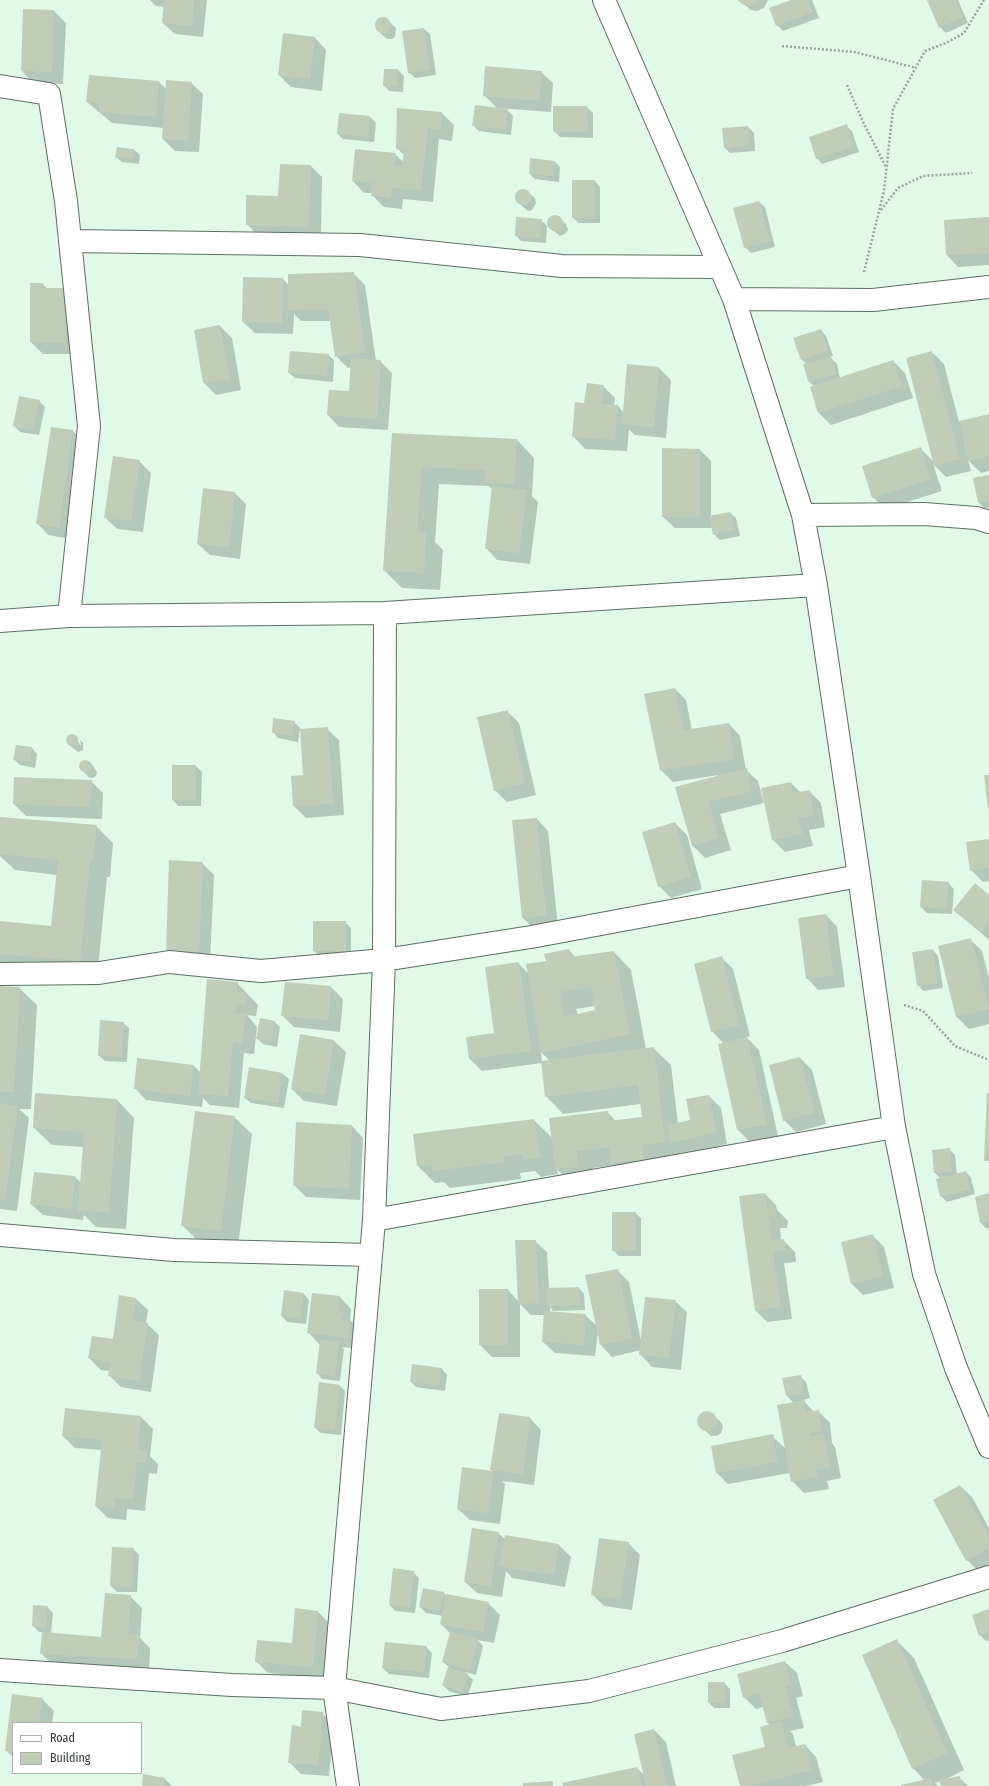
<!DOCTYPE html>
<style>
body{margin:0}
#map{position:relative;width:989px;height:1786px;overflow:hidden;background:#e2f9e8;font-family:"Fira Sans Condensed",sans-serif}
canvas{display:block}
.legend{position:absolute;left:12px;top:1722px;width:130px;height:52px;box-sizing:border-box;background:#fff;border:1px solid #adb0ae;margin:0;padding:5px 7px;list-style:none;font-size:12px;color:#323a34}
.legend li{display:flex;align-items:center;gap:8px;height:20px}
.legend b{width:20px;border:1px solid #adb0ae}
</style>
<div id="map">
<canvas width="989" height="1786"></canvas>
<ul class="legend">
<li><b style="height:5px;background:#fff"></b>Road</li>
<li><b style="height:11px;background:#c0ceb9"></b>Building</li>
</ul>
</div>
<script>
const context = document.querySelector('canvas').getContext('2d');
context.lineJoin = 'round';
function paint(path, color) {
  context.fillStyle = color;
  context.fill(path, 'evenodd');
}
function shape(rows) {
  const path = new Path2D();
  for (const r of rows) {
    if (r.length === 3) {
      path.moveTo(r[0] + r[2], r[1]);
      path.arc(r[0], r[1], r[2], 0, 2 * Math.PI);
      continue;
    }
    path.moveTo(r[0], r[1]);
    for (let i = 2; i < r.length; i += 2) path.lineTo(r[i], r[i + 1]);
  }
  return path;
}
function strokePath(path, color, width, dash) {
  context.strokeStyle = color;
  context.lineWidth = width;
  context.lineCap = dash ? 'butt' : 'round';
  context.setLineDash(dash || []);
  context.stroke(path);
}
paint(shape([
 [150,0,207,0,203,37,175,34,163,23,165,7,156,6],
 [739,0,768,0,764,8,757,11,751,10],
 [794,0,812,0,819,18,783,31,777,25],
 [928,0,958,0,968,23,946,33,940,27],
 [54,11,66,23,63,84,33,83,22,71],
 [381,18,386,19,396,28,395,37,392,39,387,39,377,30,378,21],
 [424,29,430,34,436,75,415,78,409,72],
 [315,38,326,50,322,91,291,87,279,75],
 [385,70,398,70,404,76,403,92,389,91,384,85],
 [541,72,553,83,551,112,497,108,484,95],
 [159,82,167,90,191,83,203,94,199,152,175,151,163,139,164,128,112,123,87,102],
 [554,107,587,107,593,113,593,138,560,137,554,131],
 [507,110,513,116,511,135,479,131,473,125],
 [442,113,454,125,452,141,439,139,433,202,403,199,402,209,384,207,372,195,372,193,364,193,353,181,395,154,403,162,404,155,397,148],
 [370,117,376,123,374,142,343,139,338,134],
 [846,126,852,131,859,152,822,164,817,158],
 [748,127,754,133,755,151,730,153,725,148],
 [134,150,140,155,139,164,122,162,116,157],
 [555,162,560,167,559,182,535,179,530,174],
 [311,166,322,177,321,238,258,236,247,224,279,197],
 [595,181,600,187,600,223,578,223,573,217],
 [520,190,524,190,535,198,536,203,532,210,528,211,517,202,515,198,516,193],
 [759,202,765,207,775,247,751,253,745,247],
 [555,216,566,224,568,230,565,234,560,236,549,227,548,221,551,217],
 [989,218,989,265,958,267,947,255],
 [541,220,547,226,546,243,521,241,516,235],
 [353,273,365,285,376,361,380,361,392,373,388,430,339,427,328,415,330,391,350,392,351,367,348,368,336,356,331,321,301,321,294,314,293,334,255,333,243,322,283,279,289,285],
 [31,284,42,284,48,289,77,301,77,354,43,354,31,342],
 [220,326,232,338,241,390,216,395,204,383,195,331],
 [821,330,826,336,833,356,830,357,837,364,840,378,893,361,905,373,913,398,831,425,819,413,811,387,814,386,808,381,807,364,801,359],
 [932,352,944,364,959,422,989,415,989,471,981,473,968,460,971,471,946,477,933,464,942,491,885,509,873,497,920,448,933,461],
 [328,355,334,360,333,382,295,378,289,373],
 [628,366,659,368,671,380,666,438,635,435,629,429,627,451,585,449,574,437,585,404,603,386,615,398,614,406,618,406,624,413],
 [39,401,45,407,39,435,20,432,14,426],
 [73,431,84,443,70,539,48,535,37,523],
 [393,434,517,440,534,458,532,496,538,502,530,564,497,560,486,548,493,490,489,486,439,484,435,542,443,550,440,590,402,588,384,570],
 [700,450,711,461,711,517,730,513,736,518,740,536,720,540,714,534,713,528,675,528,663,517],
 [139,461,151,473,143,532,117,529,105,517],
 [989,476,989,508,985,509,979,503,974,479],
 [234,492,246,504,240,559,210,555,198,544],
 [675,689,686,700,692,730,729,724,740,736,746,770,758,781,764,803,720,814,731,850,705,858,693,846,676,788,719,777,718,775,673,782,661,770],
 [508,712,519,723,536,795,507,802,495,790],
 [294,722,300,728,298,742,278,738,273,732],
 [327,729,339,740,344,815,306,818,294,806,304,776],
 [73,735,79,739,77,739,80,745,81,745,80,740,83,743,83,750,78,752,68,744,68,737],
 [32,748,37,754,35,768,20,765,15,760],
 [85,761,90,762,97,772,96,776,92,778,88,777,80,767,81,762],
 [173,766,196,766,202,772,201,806,178,806,173,800],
 [91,781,103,793,102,819,26,816,14,804],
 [791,783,800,792,809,791,821,803,825,827,809,830,813,846,785,852,773,840],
 [537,819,548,831,558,927,534,929,522,917],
 [675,823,687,835,702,889,671,898,659,886],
 [96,826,113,843,110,877,107,877,97,978,0,968,0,922,52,927,57,875,15,870,0,856,0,828],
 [989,840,989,881,983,882,971,870],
 [202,863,214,875,210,963,178,961,167,950],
 [948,883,954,889,952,914,927,913,921,907],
 [989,896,989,940,955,910],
 [826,915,837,927,845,987,818,990,807,978],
 [345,922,351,928,351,956,320,957,314,951],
 [970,939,982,951,989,978,989,1024,969,1029,957,1017,939,947],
 [569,950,576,958,614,952,631,970,646,1049,653,1048,671,1065,678,1124,691,1121,709,1096,721,1108,727,1144,684,1154,681,1152,682,1159,629,1180,614,1165,593,1168,595,1183,573,1186,557,1169,558,1174,541,1177,535,1171,520,1173,521,1179,450,1188,444,1182,435,1183,418,1166,534,1120,553,1139,607,1112,616,1121,643,1117,641,1104,563,1114,546,1096,542,1063,482,1071,470,1059,467,1038,496,1034,518,963,528,973],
 [595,1006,596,1011,578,1015,576,1009],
 [541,1052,550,1061,542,1062],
 [933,950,938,956,943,988,923,991,918,985],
 [722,958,733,969,750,1036,746,1037,759,1050,778,1136,750,1142,738,1130,719,1045,724,1044,712,1031],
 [237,983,258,1005,256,1016,247,1015,257,1027,254,1054,244,1053,239,1108,210,1105,203,1098,202,1107,146,1100,135,1088,194,1066,200,1072],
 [0,987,19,988,37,1005,31,1109,19,1109,29,1118,17,1211,0,1209],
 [331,987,343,999,340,1032,294,1027,282,1015],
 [274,1022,280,1027,277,1047,263,1044,258,1039],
 [123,1023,129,1028,127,1062,105,1061,99,1055],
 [334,1041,346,1052,337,1106,304,1101,292,1089],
 [800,1058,812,1070,826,1124,796,1132,784,1120],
 [283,1074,289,1079,284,1108,251,1103,245,1098],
 [36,1095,117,1100,134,1118,126,1229,96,1227,84,1215,83,1220,43,1215,31,1204,35,1173,75,1177,81,1183,84,1147,52,1145,34,1128],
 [234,1117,252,1134,238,1247,200,1243,182,1225],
 [352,1126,363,1138,360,1200,306,1197,294,1185],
 [949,1149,955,1155,957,1175,966,1172,971,1178,975,1194,947,1202,941,1196,941,1179,935,1173],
 [765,1194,776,1205,777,1210,788,1221,787,1228,780,1228,781,1241,783,1240,795,1252,796,1262,784,1263,792,1319,767,1322,756,1311],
 [989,1194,989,1228,987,1229,981,1223,976,1197],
 [635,1213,641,1218,641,1256,619,1256,613,1250],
 [873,1236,884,1247,894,1288,863,1295,852,1284],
 [535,1241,547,1252,549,1289,579,1288,584,1294,585,1310,553,1311,550,1307,550,1312,585,1315,597,1326,617,1270,629,1282,641,1341,675,1301,687,1312,681,1370,652,1367,641,1355,641,1350,612,1357,601,1345,598,1331,595,1356,555,1353,543,1342,544,1315,531,1315,520,1304,520,1357,492,1357,480,1345,480,1290,508,1290,519,1302],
 [304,1294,309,1300,306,1324,287,1322,282,1316],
 [340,1297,351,1309,350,1320,355,1325,360,1349,342,1347,344,1349,340,1381,322,1379,317,1373,320,1345,308,1332],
 [136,1299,148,1310,146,1323,159,1335,151,1392,121,1387,109,1375,110,1371,101,1370,89,1358,114,1340],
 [442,1369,447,1375,445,1391,416,1387,411,1382],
 [800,1376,806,1382,810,1398,803,1400,814,1412,818,1411,830,1423,832,1443,835,1447,841,1478,827,1481,829,1489,804,1493,792,1481,790,1473,728,1484,717,1473,772,1436,786,1449,794,1403,787,1396,783,1379],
 [339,1385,345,1391,341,1435,321,1433,315,1428],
 [66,1410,141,1417,153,1429,150,1456,158,1464,157,1474,149,1473,145,1511,127,1509,126,1520,108,1518,96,1506,102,1450,75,1448,63,1436],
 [704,1413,710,1413,721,1422,723,1427,721,1433,717,1436,711,1436,701,1427,698,1422,700,1417],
 [530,1418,541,1430,534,1485,502,1481,505,1484,500,1524,470,1520,458,1509,463,1468,494,1472,492,1469],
 [960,1486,972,1497,989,1528,989,1566,979,1572,967,1560],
 [498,1533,505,1539,559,1545,571,1557,565,1587,512,1578,506,1571,502,1597,477,1593,465,1582],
 [628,1543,640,1555,632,1610,604,1606,592,1594],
 [133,1549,139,1555,137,1592,117,1592,111,1586],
 [393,1570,413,1572,419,1578,415,1613,395,1611,390,1605],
 [444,1593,447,1596,488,1603,500,1615,494,1643,477,1640,483,1646,476,1675,465,1672,473,1680,467,1697,449,1691,443,1685,449,1667,443,1662,450,1633,441,1624,443,1616,426,1613,420,1607],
 [130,1596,142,1608,140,1638,150,1648,149,1671,53,1665,41,1653,43,1632,39,1632,33,1626,47,1607,53,1613,51,1634,102,1638],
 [989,1610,989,1640,986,1641,980,1635],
 [318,1612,329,1623,324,1678,268,1673,256,1661,293,1644],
 [897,1641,914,1658,964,1770,946,1779,959,1777,968,1786,942,1786,941,1781,935,1783,938,1786,903,1786,925,1781,913,1768],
 [426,1647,432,1653,429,1678,389,1674,383,1668],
 [785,1662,797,1673,803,1696,796,1698,804,1728,790,1731,793,1734,796,1747,805,1745,816,1757,823,1782,806,1786,741,1786,766,1748,770,1725,767,1722,763,1707,756,1709,744,1697],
 [724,1683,730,1689,730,1708,714,1708,709,1703],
 [13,1695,42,1699,54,1711,52,1723,13,1723,13,1757,6,1750],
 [322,1713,334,1725,329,1776,301,1774,289,1762,302,1728],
 [654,1730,666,1742,676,1786,564,1786,637,1768,645,1776],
 [165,1779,172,1786,143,1786]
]), '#0003');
paint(shape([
 [164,0,194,0,192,26,162,23],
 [737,0,760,0,751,6,744,5],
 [791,0,809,0,813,12,776,26,769,8],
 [927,0,955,0,963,17,939,28],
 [23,9,54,10,52,72,21,71],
 [383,25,8],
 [424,28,430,70,408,73,402,31],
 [283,33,315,37,310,79,278,75],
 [485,66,542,71,539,101,483,96],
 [384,69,398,69,397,86,383,86],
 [89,75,159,81,156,117,99,112,99,103,86,102],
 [166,80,192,82,188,141,162,139],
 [475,105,508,109,505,130,472,126],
 [553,106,587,106,588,132,553,132],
 [397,108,442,112,441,130,428,128,421,190,392,188,391,198,371,196,372,183,352,181,355,149,396,153,395,166,402,166,404,150,396,149],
 [339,113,370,116,368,137,337,134],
 [847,124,853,147,816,159,809,137],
 [748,126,750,145,724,148,722,128],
 [117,147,134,149,133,159,115,157],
 [530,158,555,161,553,176,529,174],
 [280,164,311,165,309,227,246,225,246,195,278,196],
 [572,180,595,180,595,218,572,218],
 [523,197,8],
 [759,201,770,241,744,248,733,208],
 [555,223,8],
 [516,217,542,219,540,238,515,236],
 [989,217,989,253,946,255,944,220],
 [354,272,365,352,335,357,328,309,288,310,288,274],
 [243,277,283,278,282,323,242,322],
 [30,283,43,283,43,288,66,288,66,343,30,342],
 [220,325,230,379,203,383,194,330],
 [821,329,828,350,801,360,793,338],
 [290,351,329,354,327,376,288,373],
 [932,351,960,459,934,466,906,358],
 [831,357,836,374,808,381,803,364],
 [351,358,381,360,377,419,327,415,329,390,349,391],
 [893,360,902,386,818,413,810,387],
 [627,364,659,367,654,427,622,424],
 [587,383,604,385,602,404,618,405,615,440,572,437,575,402,584,403],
 [19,396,40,400,33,430,13,426],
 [989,414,989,456,968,461,959,421],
 [51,427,73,430,59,528,36,524],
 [392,433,517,439,514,485,484,482,485,470,422,467,417,531,426,532,424,573,383,571],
 [921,447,930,479,872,498,862,466],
 [662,448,700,449,700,517,662,517],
 [113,456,140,460,131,521,104,518],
 [989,475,989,501,978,503,973,478],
 [492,486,527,490,519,553,485,549],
 [203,488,235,492,229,547,197,544],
 [730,512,734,530,713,535,709,516],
 [675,688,684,730,729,723,734,759,660,771,644,694],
 [508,710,525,783,494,791,477,717],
 [273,718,295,721,293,736,272,733],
 [328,727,333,804,293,806,291,776,303,775,300,729],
 [72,740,6],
 [16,745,32,747,30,762,13,760],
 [85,766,6],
 [172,765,196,765,196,801,172,800],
 [747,768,752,791,709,802,719,838,692,846,675,787],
 [984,775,989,775,989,809,988,809],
 [14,777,92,780,90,807,13,804],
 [791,782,793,793,810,790,814,815,798,818,802,834,772,840,761,788],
 [0,817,97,825,93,860,90,860,80,961,0,954,0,921,51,926,58,860,0,854],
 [537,818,546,915,522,918,512,820],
 [675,822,691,877,658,887,642,832],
 [989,839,989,868,970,871,966,842],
 [169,860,203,862,199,952,166,950],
 [922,880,949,882,946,909,920,907],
 [975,883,989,895,989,923,981,933,953,910],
 [826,914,833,975,806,979,798,918],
 [313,921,346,921,346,951,313,951],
 [971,938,989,1009,956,1017,938,946],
 [569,949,570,957,614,951,630,1034,541,1053,526,964,546,961,544,954],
 [591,987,595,1010,564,1017,560,992],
 [933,949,937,983,917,986,912,952],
 [722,956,739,1025,711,1032,694,964],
 [519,962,531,1051,469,1059,466,1037,494,1033,485,967],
 [207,979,238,982,237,992,246,992,245,1005,236,1004,235,1013,246,1014,242,1043,233,1042,228,1096,198,1094],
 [285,982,331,986,328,1020,281,1016],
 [0,986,20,987,14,1092,0,1092],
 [260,1018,275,1021,271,1042,256,1039],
 [100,1020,124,1022,122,1057,98,1056],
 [300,1034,334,1040,325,1095,291,1089],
 [747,1037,767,1124,737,1130,718,1044],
 [654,1047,665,1142,641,1145,643,1159,611,1163,609,1147,577,1151,578,1167,555,1169,549,1118,608,1111,609,1121,642,1117,638,1085,545,1097,541,1061],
 [800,1057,815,1112,783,1121,769,1065],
 [137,1058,194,1065,190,1096,134,1089],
 [249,1067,283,1073,278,1103,244,1098],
 [35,1093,117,1099,109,1213,78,1210,84,1132,33,1128],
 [987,1093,989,1093,989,1161,984,1161],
 [709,1095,716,1132,671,1143,667,1125,690,1120,686,1099],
 [0,1103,18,1106,5,1200,0,1199],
 [195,1111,235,1116,221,1231,181,1226],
 [534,1119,541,1157,523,1160,522,1154,503,1156,504,1162,432,1171,431,1165,417,1166,413,1134],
 [296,1122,352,1125,349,1189,293,1186],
 [950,1148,952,1172,934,1173,932,1150],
 [966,1171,970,1189,940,1197,936,1179],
 [34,1172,75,1176,72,1209,30,1204],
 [765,1193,767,1207,776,1208,775,1217,768,1216,772,1241,784,1239,785,1250,773,1251,781,1307,755,1311,739,1196],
 [989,1193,989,1221,980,1223,975,1197],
 [612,1212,636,1212,636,1250,612,1251],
 [873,1234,883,1276,851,1284,841,1242],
 [515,1240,536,1240,539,1303,518,1304],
 [618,1269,632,1338,600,1345,585,1275],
 [579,1287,580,1305,546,1306,546,1288],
 [479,1289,508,1289,508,1345,479,1345],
 [284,1290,304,1293,300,1319,281,1316],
 [312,1293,340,1296,338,1311,344,1312,342,1320,350,1321,348,1338,307,1333],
 [119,1295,136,1298,133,1320,148,1323,139,1381,108,1376,110,1362,88,1358,92,1336,113,1339],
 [645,1297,676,1300,669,1358,639,1355],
 [544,1311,586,1314,584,1345,542,1342],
 [320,1340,339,1342,335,1376,316,1374],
 [412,1364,442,1368,439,1386,410,1382],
 [801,1375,804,1393,786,1396,782,1378],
 [319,1382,340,1385,335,1430,314,1428],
 [805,1400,806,1412,819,1410,822,1431,810,1433,811,1437,824,1434,830,1467,816,1470,818,1477,791,1482,777,1405],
 [65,1408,141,1416,138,1450,147,1451,145,1463,137,1462,133,1499,115,1497,115,1508,95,1506,102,1440,62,1436],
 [707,1421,10],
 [499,1413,530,1417,523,1474,490,1470],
 [773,1434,777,1462,716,1473,711,1446],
 [462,1467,494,1471,488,1513,457,1509],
 [960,1485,989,1536,989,1548,966,1561,933,1500],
 [472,1528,499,1532,491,1586,464,1582],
 [505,1535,559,1544,554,1575,499,1566],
 [599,1538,629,1542,620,1599,591,1595],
 [112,1547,134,1548,132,1587,110,1586],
 [393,1568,414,1571,410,1608,389,1605],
 [423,1588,444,1592,440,1611,419,1607],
 [105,1593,131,1595,128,1634,139,1635,137,1659,40,1654,42,1632,101,1637],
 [446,1594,489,1602,483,1632,440,1624],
 [33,1605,48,1606,46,1628,32,1626],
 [295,1608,318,1611,313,1667,255,1662,257,1640,292,1643],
 [989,1609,989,1632,979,1636,972,1615],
 [450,1632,478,1639,470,1670,442,1662],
 [897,1639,947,1753,912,1769,862,1655],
 [385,1642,427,1646,424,1672,382,1668],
 [785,1661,792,1685,785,1686,793,1716,767,1723,759,1693,743,1698,737,1674],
 [448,1667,468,1674,462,1692,442,1685],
 [708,1682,725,1682,725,1703,708,1703],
 [12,1694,43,1698,39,1723,13,1723,13,1752,5,1751],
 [302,1710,323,1712,318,1765,288,1763,292,1725,301,1727],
 [781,1721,788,1748,805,1744,811,1770,750,1786,740,1786,732,1755,765,1747,760,1727],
 [654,1729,667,1786,646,1786,634,1734],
 [637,1767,641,1786,563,1786,562,1783],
 [143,1774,165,1778,164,1786,142,1786],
 [960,1776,962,1786,941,1786,939,1780],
 [931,1778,933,1786,901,1786,901,1785],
 [553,1781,553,1786,523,1786,523,1783]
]), '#c0ceb9');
const minor = shape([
 [604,0,734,299,803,515,816,585,859,876,894,1127,924,1274,956,1368,989,1447],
 [0,86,49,94,66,201,89,426,69,616],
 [70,241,360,245,562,266,720,267],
 [734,299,873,300,989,287],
 [803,515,924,514,976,518,989,522],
 [0,621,69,616,385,613,816,585],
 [0,974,99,973,169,962,261,971,384,960,531,937,859,876],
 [374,1220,894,1127],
 [0,1235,174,1250,371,1255],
 [0,1670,232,1685,334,1688,441,1709,589,1691,782,1641,989,1577],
 [348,1786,334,1688,374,1220,384,960,385,613]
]);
strokePath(minor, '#5c7062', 24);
strokePath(shape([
 [782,46,855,52,916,68],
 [847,85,864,124,886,167],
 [881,210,898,188,923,176,972,173],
 [864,272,884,191,893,109,925,51,946,43,964,33,984,0],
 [904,1005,923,1011,955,1046,989,1060]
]), '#97a79b', 2.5, [2, 2]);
strokePath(minor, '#fff', 22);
</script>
